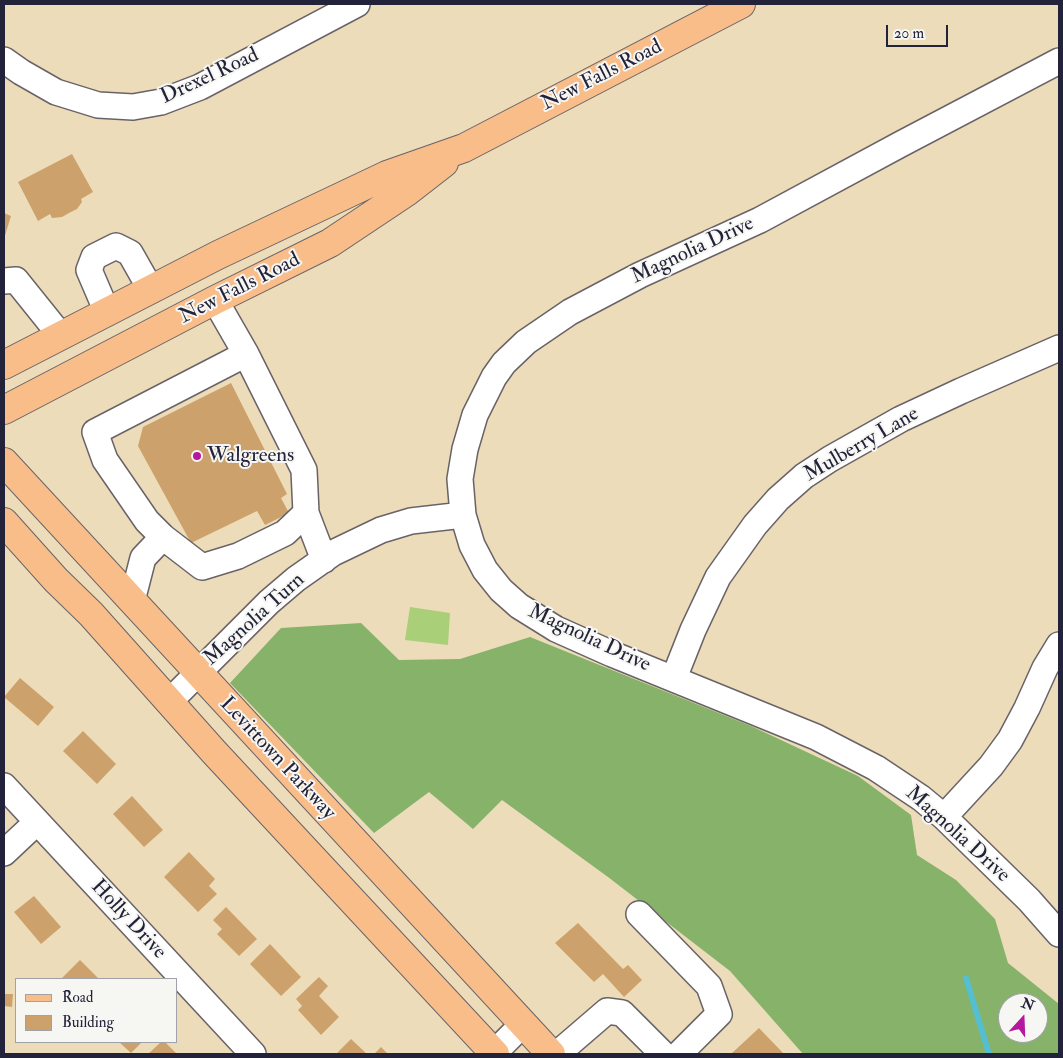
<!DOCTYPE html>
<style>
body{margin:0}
#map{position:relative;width:1063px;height:1058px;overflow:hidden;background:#eddcba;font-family:"IM FELL Double Pica",serif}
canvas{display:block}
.frame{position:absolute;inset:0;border:5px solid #22223b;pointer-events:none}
.legend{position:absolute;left:15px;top:978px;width:162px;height:65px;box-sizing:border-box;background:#f6f6f2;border:1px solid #a1a1a9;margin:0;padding:6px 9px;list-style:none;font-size:15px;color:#22223b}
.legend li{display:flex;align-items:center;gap:10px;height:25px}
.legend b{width:25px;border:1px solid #a1a1a9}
.north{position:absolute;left:998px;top:993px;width:50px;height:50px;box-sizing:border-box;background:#f6f6f2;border:1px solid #a1a1a9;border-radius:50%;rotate:20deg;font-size:14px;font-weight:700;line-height:20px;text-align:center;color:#22223b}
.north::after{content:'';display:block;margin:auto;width:18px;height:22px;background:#b5179e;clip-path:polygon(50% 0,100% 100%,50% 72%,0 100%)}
.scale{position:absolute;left:886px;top:25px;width:62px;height:22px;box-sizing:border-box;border:2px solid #22223b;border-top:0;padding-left:6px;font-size:15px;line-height:18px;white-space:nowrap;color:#22223b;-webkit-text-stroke:4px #f6f6f2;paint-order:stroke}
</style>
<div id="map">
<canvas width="1063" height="1058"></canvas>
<div class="frame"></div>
<ul class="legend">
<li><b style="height:6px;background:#f8bd89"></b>Road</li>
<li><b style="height:14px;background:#cda16b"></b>Building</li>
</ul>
<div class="north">N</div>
<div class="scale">20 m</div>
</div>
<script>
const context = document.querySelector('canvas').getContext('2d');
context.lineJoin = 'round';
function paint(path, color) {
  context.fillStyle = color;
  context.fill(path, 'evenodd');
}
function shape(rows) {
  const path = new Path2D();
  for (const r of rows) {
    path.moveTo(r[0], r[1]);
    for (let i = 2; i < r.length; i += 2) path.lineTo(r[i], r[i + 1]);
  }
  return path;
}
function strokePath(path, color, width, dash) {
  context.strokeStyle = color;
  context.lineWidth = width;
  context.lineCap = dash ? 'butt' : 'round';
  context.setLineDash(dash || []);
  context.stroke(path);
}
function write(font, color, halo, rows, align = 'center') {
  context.font = font + ' "IM FELL Double Pica",serif';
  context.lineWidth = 4;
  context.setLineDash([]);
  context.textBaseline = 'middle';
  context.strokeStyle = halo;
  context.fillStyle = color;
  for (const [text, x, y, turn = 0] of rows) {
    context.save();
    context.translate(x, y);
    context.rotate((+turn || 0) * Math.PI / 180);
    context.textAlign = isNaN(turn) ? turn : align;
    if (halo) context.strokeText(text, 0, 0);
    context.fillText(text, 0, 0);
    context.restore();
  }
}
paint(shape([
 [410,607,450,613,448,645,405,640]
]), '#a9cf79');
paint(shape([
 [361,623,399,660,460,659,530,637,751,726,858,776,911,815,917,855,956,880,995,919,1008,963,1059,1004,1059,1054,803,1054,730,971,608,877,502,800,473,829,429,792,374,833,230,683,281,628],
 [1008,1003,1038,1003,1038,1033,1008,1033]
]), '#86b269');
strokePath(shape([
 [966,978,989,1054]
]), '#55bfd1', 6);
paint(shape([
 [72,154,93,192,81,199,82,202,77,209,69,213,62,217,52,218,50,214,38,221,18,182],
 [4,213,11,216,4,239],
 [231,383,287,494,281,498,289,513,265,525,257,511,191,543,138,446,143,427],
 [20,678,54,707,38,726,4,697],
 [83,731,116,764,97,784,63,751],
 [132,796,163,830,144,847,113,814],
 [189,852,215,879,209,886,217,894,198,912,164,877],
 [34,896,61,927,41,944,14,912],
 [226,907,257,939,239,956,217,934,222,929,213,920],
 [578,923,623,969,628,965,642,980,624,997,603,974,594,982,555,943],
 [270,944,301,977,281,996,250,964],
 [80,960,99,979,61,979],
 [319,977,328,986,319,996,339,1017,321,1035,298,1010,302,1006,296,999],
 [4,994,13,994,12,1007,4,1006],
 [759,1028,784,1054,731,1054],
 [351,1039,367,1054,336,1054],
 [119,1042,142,1042,131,1053],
 [161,1042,165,1042,177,1054,148,1054],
 [381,1047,388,1054,374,1054]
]), '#cda16b');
const minor = shape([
 [4,60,21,72,56,92,98,105,133,107,161,102,200,87,357,4],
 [1059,61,901,144,760,220,640,275,570,312,526,342,504,363,494,377,475,415,465,449,460,479,463,515,472,545,485,570,501,590,519,606,556,629,612,654,816,737,876,768,921,798,944,817,1029,900,1059,934],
 [4,281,16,280,61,336],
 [215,300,246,354,95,432,105,460,147,521,163,537,202,567,238,556,285,533,306,513],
 [107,312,89,270,94,257,116,246,130,253,151,290],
 [246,354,304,470,306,513,324,560],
 [132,601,143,558,163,537],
 [674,678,693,630,718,577,755,525,778,499,804,476,830,459,901,419,961,391,1059,348],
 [169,702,269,602,296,579,333,553,381,530,411,521,463,515],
 [4,786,253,1054],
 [944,817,991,766,1010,740,1027,708,1045,668,1059,645],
 [4,853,37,822],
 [639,914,709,986,719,1014,679,1054],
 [493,1054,523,1024],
 [557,1054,607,1011,622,1013,663,1054]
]);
const major = shape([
 [4,365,218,255,387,175,464,148,741,4],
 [4,410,215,300,330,243,408,191,444,163],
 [4,462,551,1054],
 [4,522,56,580,91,614,214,752,495,1054]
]);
strokePath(minor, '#696367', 28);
strokePath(major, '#696367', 30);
strokePath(minor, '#fff', 25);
strokePath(major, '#f8bd89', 28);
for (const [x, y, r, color] of [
 [197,456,5,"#b5179e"]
]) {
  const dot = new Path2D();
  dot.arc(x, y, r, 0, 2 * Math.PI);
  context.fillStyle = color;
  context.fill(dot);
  strokePath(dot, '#f6f6f2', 2);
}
write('21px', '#22223b', '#f6f6f2', [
 ["New Falls Road",602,76,-27],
 ["Drexel Road",210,77,-25],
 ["Magnolia Drive",693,251,-25],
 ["New Falls Road",240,289,-27],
 ["Mulberry Lane",862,445,-30],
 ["Magnolia Turn",255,620,-42],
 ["Magnolia Drive",589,639,25],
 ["Levittown Parkway",277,759,47],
 ["Magnolia Drive",957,835,42],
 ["Holly Drive",128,920,47]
]);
write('21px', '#22223b', '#f6f6f2', [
 ["Walgreens",207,456]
], 'left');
</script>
